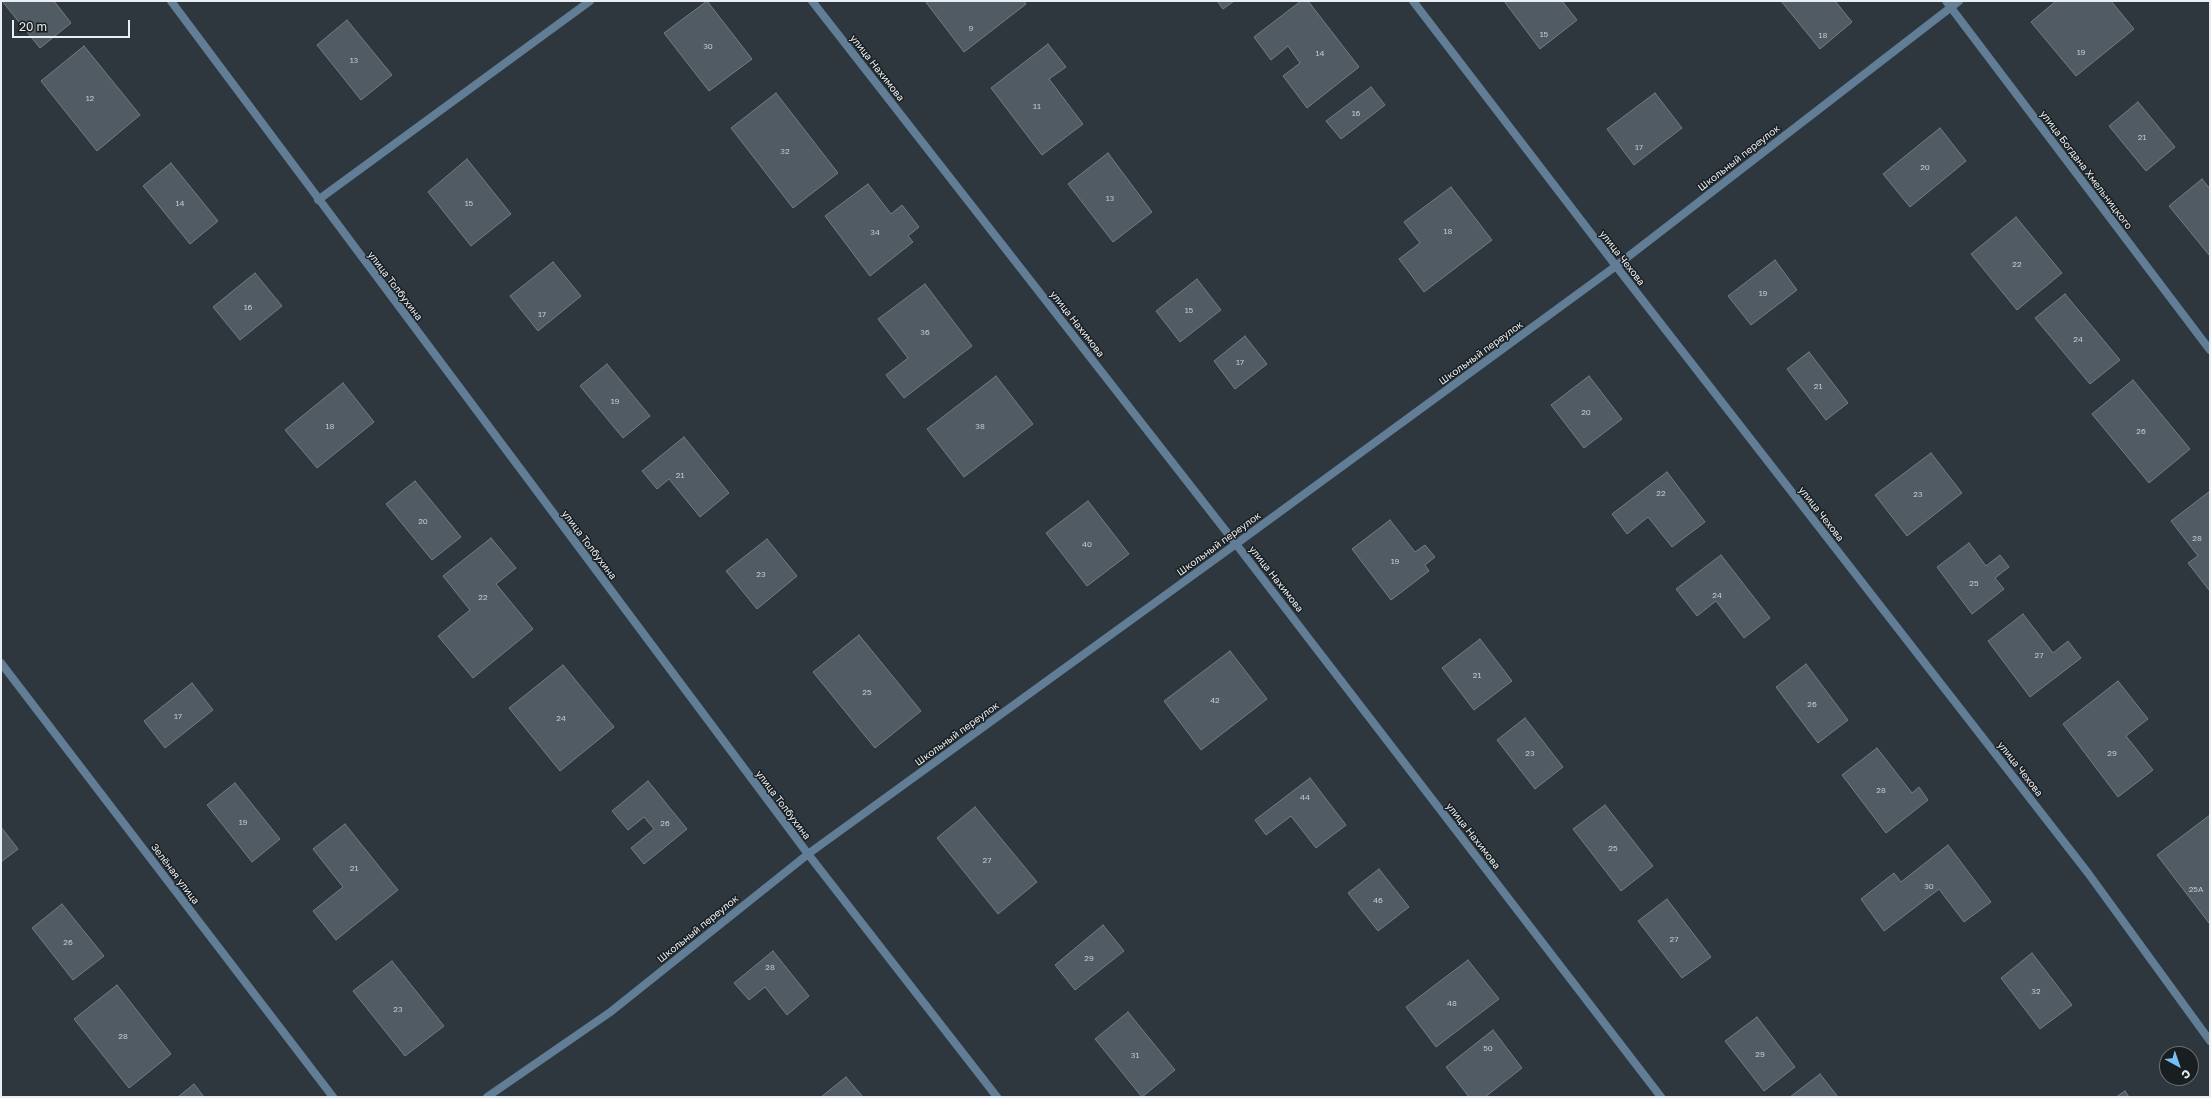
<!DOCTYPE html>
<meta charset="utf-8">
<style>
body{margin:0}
#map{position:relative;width:2211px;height:1098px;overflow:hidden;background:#2e373e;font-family:"Golos Text",sans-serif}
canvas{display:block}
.frame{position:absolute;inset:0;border:2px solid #e8eef3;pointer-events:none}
.north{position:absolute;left:2159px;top:1046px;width:40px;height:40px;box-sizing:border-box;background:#191e21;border:1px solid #6c7175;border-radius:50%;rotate:140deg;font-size:11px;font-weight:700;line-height:16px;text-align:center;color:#e8eef3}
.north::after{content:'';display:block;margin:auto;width:14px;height:18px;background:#77c0f7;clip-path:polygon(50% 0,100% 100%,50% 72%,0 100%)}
.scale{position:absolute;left:12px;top:20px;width:118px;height:18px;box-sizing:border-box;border:2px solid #e8eef3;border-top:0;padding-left:5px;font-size:12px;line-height:14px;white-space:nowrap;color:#e8eef3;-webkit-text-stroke:3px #191e21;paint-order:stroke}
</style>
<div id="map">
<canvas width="2211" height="1098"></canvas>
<div class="frame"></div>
<div class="north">С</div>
<div class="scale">20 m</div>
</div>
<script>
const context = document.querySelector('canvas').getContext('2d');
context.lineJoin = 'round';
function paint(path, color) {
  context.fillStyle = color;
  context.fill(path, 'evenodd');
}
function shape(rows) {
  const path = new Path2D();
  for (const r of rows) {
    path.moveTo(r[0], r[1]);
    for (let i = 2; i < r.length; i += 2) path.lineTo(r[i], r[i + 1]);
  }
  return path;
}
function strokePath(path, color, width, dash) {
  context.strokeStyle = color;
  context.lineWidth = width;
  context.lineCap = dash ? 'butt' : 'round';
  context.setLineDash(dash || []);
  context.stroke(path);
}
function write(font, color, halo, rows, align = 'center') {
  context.font = font + ' "Golos Text",sans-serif';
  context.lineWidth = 3;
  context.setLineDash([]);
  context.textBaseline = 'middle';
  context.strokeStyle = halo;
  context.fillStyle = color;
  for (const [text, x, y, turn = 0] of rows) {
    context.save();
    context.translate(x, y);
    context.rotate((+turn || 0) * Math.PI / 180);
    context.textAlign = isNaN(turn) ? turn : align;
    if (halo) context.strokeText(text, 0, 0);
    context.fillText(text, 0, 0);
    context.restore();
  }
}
const building = shape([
 [2,1,54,1,71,23,40,48,2,1],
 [707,1,752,59,709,91,664,33,707,1],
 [925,1,1024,1,1026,4,964,52,925,1],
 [1217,1,1234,1,1223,9,1217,1],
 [1301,1,1308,1,1359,67,1307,108,1283,76,1300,63,1288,46,1271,60,1254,37,1301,1],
 [1504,1,1562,1,1577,20,1540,49,1504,1],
 [1781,1,1835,1,1852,22,1820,49,1781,1],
 [2056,1,2111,1,2134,29,2076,76,2031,22,2056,1],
 [347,20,392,75,361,100,317,45,347,20],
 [1048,44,1066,67,1049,79,1083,124,1042,155,991,88,1048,44],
 [84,46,140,115,97,151,41,81,84,46],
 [1371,87,1385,105,1341,139,1326,121,1371,87],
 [776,93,838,173,793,208,731,128,776,93],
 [1655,93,1682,128,1634,165,1607,129,1655,93],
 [2138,102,2175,147,2146,171,2109,126,2138,102],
 [1940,128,1966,161,1910,207,1883,174,1940,128],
 [1108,153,1152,212,1113,242,1068,184,1108,153],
 [467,159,511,214,471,246,428,192,467,159],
 [171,163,218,221,190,244,143,186,171,163],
 [2202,179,2210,189,2210,256,2169,206,2202,179],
 [868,184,891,214,902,205,919,227,908,236,913,242,870,276,825,216,868,184],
 [1451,187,1492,240,1424,292,1399,259,1420,243,1404,222,1451,187],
 [2016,217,2062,273,2017,310,1971,254,2016,217],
 [1775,260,1797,290,1751,325,1728,296,1775,260],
 [553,262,581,296,538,331,510,296,553,262],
 [255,273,282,306,240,340,213,307,255,273],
 [1197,279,1221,310,1180,342,1156,311,1197,279],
 [925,284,972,346,904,398,886,375,908,358,878,319,925,284],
 [2065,294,2120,360,2090,384,2035,318,2065,294],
 [1245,336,1267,364,1235,389,1214,361,1245,336],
 [1809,352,1848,403,1826,420,1787,369,1809,352],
 [607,364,650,416,623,438,580,386,607,364],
 [996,376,1033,424,964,477,927,429,996,376],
 [1589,376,1622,419,1584,448,1551,405,1589,376],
 [2133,380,2190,449,2149,483,2092,414,2133,380],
 [343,383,374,422,317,468,285,430,343,383],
 [684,437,729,493,700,517,669,479,657,489,642,471,684,437],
 [1931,453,1962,493,1907,536,1875,495,1931,453],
 [1667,472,1705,522,1672,547,1648,517,1627,534,1612,514,1667,472],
 [415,481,461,537,432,560,386,504,415,481],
 [2210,491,2210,589,2209,590,2188,563,2198,556,2171,521,2210,491],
 [1088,501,1129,554,1087,586,1046,533,1088,501],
 [1390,520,1415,552,1425,545,1435,557,1425,565,1429,571,1391,600,1352,549,1390,520],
 [491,538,516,568,496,584,533,629,473,678,438,636,470,610,443,576,491,538],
 [767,539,797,576,757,609,726,571,767,539],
 [1969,543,1986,566,2000,555,2009,567,1995,578,2004,589,1972,614,1937,567,1969,543],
 [1721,555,1770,618,1744,638,1716,601,1697,616,1676,589,1721,555],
 [2023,614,2053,653,2068,641,2081,658,2030,697,1988,641,2023,614],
 [859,635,921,711,875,748,813,672,859,635],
 [1480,639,1512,681,1474,710,1442,668,1480,639],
 [1230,651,1267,699,1201,750,1164,701,1230,651],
 [1806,664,1848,720,1818,743,1776,687,1806,664],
 [563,665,614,727,560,771,509,708,563,665],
 [2118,681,2148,719,2126,736,2153,770,2118,797,2063,724,2118,681],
 [192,683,213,710,165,748,144,721,192,683],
 [1525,718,1563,767,1535,789,1497,740,1525,718],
 [1877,748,1912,793,1919,787,1928,800,1886,833,1842,775,1877,748],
 [1310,778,1346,825,1316,848,1291,816,1266,835,1255,820,1310,778],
 [648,781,687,829,644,864,631,848,654,829,644,817,628,830,612,811,648,781],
 [235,783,280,839,252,862,207,805,235,783],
 [1605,805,1653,866,1621,891,1573,829,1605,805],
 [975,807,1037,882,998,914,937,838,975,807],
 [2210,815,2210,923,2209,923,2157,855,2210,815],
 [345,824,398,890,336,940,313,911,343,887,313,849,345,824],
 [1,827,18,849,1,862,1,827],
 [1948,845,1991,902,1964,922,1939,889,1884,931,1861,899,1894,873,1901,882,1948,845],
 [1379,869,1409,907,1378,931,1348,893,1379,869],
 [1667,899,1711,957,1682,978,1638,921,1667,899],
 [62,904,104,956,73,980,32,928,62,904],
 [1103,925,1124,951,1075,990,1055,965,1103,925],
 [773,951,809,996,787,1015,765,987,749,1000,734,983,773,951],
 [2032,953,2072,1005,2040,1029,2001,978,2032,953],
 [1468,960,1499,999,1436,1047,1406,1007,1468,960],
 [392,961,444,1026,405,1056,353,991,392,961],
 [117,985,171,1054,129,1088,74,1019,117,985],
 [1128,1012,1175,1070,1142,1097,1095,1039,1128,1012],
 [1757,1017,1795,1067,1764,1091,1725,1041,1757,1017],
 [1493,1030,1522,1068,1485,1097,1469,1097,1446,1067,1493,1030],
 [1820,1074,1838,1097,1790,1097,1820,1074],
 [846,1077,863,1097,821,1097,846,1077],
 [194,1084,204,1097,178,1097,194,1084],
 [2125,1091,2129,1097,2116,1097,2125,1091]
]);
paint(building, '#515b63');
strokePath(building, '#727d85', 1);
strokePath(shape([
 [171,1,808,854,997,1097],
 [812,1,1236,544,1661,1097],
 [1413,1,1616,266,2088,873,2210,1041],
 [1946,1,2210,350],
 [318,200,590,1],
 [1,663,333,1097],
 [487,1097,609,1013,808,854,1236,544,1616,266,1959,1]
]), '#617e96', 8);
write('8px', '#c2c9cf', null, [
 ["9",971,28],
 ["15",1544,34],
 ["18",1823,35],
 ["30",708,46],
 ["19",2081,52],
 ["14",1320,53],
 ["13",354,60],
 ["12",90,98],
 ["11",1037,106],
 ["16",1356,113],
 ["21",2142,137],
 ["17",1639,147],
 ["32",785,151],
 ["20",1925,167],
 ["13",1110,198],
 ["14",180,203],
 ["15",469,203],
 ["18",1448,231],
 ["34",875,232],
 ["22",2017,264],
 ["19",1763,293],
 ["16",248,307],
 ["15",1189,310],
 ["17",542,314],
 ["36",925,332],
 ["24",2078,339],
 ["17",1240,362],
 ["21",1818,386],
 ["19",615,401],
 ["20",1586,412],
 ["18",330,426],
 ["38",980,426],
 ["26",2141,431],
 ["21",680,475],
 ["22",1661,493],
 ["23",1918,494],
 ["20",423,521],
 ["28",2197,538],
 ["40",1087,544],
 ["19",1395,561],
 ["23",761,574],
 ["25",1974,583],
 ["24",1717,595],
 ["22",483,597],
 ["27",2039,655],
 ["21",1477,675],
 ["25",867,692],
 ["42",1215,700],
 ["26",1812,704],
 ["17",178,716],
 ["24",561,718],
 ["23",1530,753],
 ["29",2112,753],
 ["28",1881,790],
 ["44",1305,797],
 ["19",243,822],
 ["26",665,823],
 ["25",1613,848],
 ["27",987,860],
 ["21",354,868],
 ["30",1929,886],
 ["25А",2196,889],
 ["46",1378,900],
 ["27",1674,939],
 ["26",68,942],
 ["29",1089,958],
 ["28",770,967],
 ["32",2036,991],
 ["48",1452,1003],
 ["23",398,1009],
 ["28",123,1036],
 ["50",1488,1048],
 ["29",1760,1054],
 ["31",1135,1055]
]);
write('10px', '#e8eef3', '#191e21', [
 ["улица Нахимова",877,68,52],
 ["Школьный переулок",1739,158,-38],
 ["улица Богдана Хмельницкого",2086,170,53],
 ["улица Чехова",1622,258,52],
 ["улица Толбухина",395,286,53],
 ["улица Нахимова",1077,324,52],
 ["Школьный переулок",1481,353,-36],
 ["улица Чехова",1821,514,52],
 ["Школьный переулок",1219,544,-36],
 ["улица Толбухина",589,545,53],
 ["улица Нахимова",1276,579,52],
 ["Школьный переулок",957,734,-36],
 ["улица Чехова",2020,769,52],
 ["улица Толбухина",783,805,53],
 ["улица Нахимова",1473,836,52],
 ["Зелёная улица",175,874,53],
 ["Школьный переулок",698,929,-39]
]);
</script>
